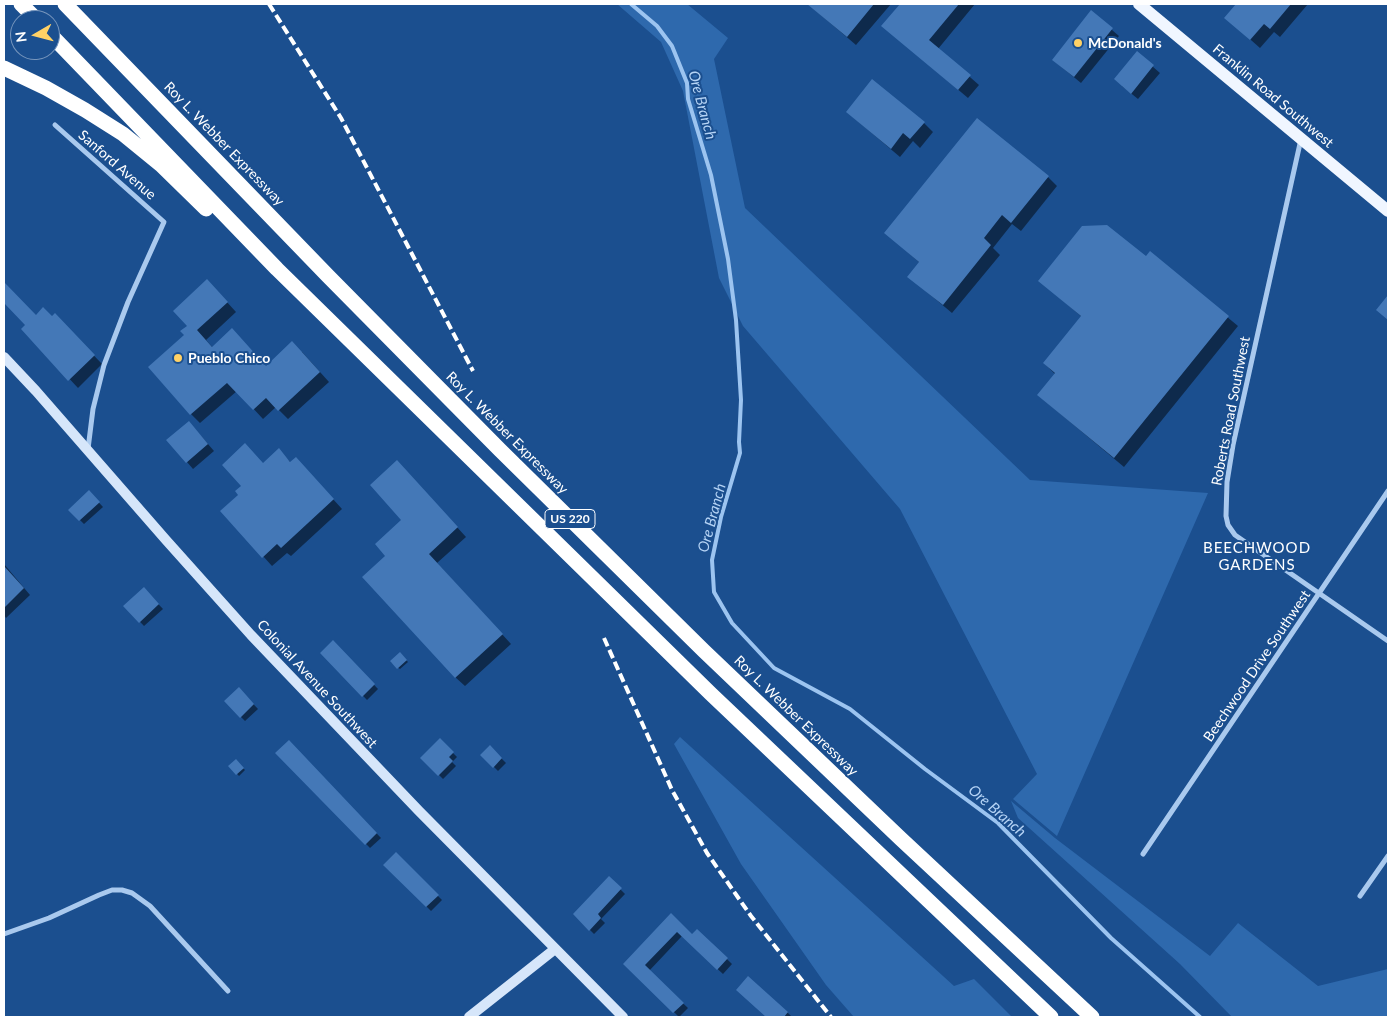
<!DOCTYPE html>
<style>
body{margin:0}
#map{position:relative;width:1392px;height:1021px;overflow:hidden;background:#1b4f8f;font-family:Lato,sans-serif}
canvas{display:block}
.frame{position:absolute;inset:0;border:5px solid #fff;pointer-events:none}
.north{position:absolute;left:10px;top:10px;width:50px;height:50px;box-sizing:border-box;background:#1b4f8f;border:1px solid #7695bc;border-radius:50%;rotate:262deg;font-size:14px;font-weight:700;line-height:20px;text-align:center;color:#fff}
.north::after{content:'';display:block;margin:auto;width:18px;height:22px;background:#ffd166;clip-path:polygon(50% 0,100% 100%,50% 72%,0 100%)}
</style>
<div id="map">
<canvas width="1392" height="1021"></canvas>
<div class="frame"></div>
<div class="north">N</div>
</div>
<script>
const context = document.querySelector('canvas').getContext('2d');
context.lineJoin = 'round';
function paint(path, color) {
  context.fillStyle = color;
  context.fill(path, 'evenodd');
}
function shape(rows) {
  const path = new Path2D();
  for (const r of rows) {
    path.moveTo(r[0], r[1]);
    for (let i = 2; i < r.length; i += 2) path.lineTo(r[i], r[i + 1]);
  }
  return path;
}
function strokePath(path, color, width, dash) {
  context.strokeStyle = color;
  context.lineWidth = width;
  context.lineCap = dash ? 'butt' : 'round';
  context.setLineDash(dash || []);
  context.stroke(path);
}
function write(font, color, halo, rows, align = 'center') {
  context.font = font + ' Lato,sans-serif';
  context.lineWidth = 4;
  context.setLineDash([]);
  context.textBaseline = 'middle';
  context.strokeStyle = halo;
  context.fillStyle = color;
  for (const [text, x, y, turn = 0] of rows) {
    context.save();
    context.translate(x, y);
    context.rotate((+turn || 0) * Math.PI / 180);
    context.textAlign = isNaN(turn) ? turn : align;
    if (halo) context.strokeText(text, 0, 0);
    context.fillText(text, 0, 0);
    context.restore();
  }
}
paint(shape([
 [617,4,687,4,728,38,714,59,745,208,1030,480,1208,493,1057,836,1013,799,1037,774,900,509,743,326,719,278,683,91,661,42],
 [680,737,954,986,974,979,1012,1017,854,1017,826,985,741,864,674,744],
 [1011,801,1055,838,1210,956,1238,923,1318,986,1388,969,1388,1017,1232,1017,1180,964,1018,818]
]), '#2e69ad');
paint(shape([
 [808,4,891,4,856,45],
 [902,4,975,4,938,49,979,85,968,98,883,26],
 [1238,4,1308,4,1280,37,1274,32,1260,48,1226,18],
 [1091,12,1119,36,1081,83,1053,60],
 [1137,53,1160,73,1138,99,1122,86],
 [847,112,924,123,933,132,920,148,913,141,900,157],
 [1048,177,1057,186,1021,231,1012,224,993,248,1000,255,952,313,909,277,920,263,886,233],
 [1150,253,1238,326,1124,467,1038,395,1055,374,1044,363,1082,317,1039,280,1146,258],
 [4,284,36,317,52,318,55,315,102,364,78,388,23,329,27,325,4,302],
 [216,290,236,312,206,340,213,348,266,367,302,352,329,382,288,419,276,407,263,419,237,391,200,423,191,414,186,335,188,326],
 [195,429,214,451,193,469,187,462],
 [279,450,291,463,305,468,342,509,291,556,287,553,272,566,222,511,239,495,263,464],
 [406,471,466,537,437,563,511,644,465,686,455,677,386,556,403,520],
 [89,492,103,507,84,524,70,510],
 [4,564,30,595,6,618,4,615],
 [144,589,163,609,144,626,125,606],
 [333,642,378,689,367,700,322,653],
 [400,654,408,662,400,669,391,662],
 [239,689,258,709,245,721,226,702],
 [440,740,457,757,452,762,456,766,443,779,422,758],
 [289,742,381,838,370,848,277,753],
 [490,747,506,763,498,771,482,755],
 [236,761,245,770,239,776,230,766],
 [396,854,442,900,431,911,385,865],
 [609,878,625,894,601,919,605,923,594,934,574,914],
 [671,915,692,935,697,930,732,964,723,974,682,936,649,971,688,1008,679,1017,625,964],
 [748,977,788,1013,792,1017,767,1017,744,996]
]), '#0007');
strokePath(shape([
 [631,4,657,26,672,46,687,83,688,99,711,175,728,259,736,320,741,400,739,442,740,453,721,517,712,560,714,592,732,623,774,668,850,709,925,769,998,823,1111,938,1200,1017]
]), '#9cc4f0', 4);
paint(shape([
 [807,4,874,4,847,37],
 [900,4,959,4,929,40,971,75,958,90,881,26],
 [1236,4,1291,4,1270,29,1264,24,1250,40,1224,18],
 [1091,10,1113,28,1074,77,1052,60],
 [1137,51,1154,65,1131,94,1114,79],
 [872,79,925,122,910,139,903,133,891,149,846,112],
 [977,118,1049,176,1011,223,1002,215,984,238,991,245,943,305,907,277,919,262,884,233],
 [1107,225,1146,256,1150,251,1229,316,1114,458,1037,395,1055,373,1043,363,1081,316,1038,281,1082,226],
 [207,279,228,302,197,330,212,347,232,328,266,366,292,341,320,372,278,411,266,398,253,410,227,383,190,415,148,367,184,335,180,331,187,326,173,311],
 [4,282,36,315,43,307,52,316,55,313,95,355,68,381,21,329,25,325,4,303],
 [1388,295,1388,320,1376,310],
 [189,421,208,444,186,463,166,440],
 [245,443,263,463,279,448,290,462,296,457,334,499,281,548,277,544,262,558,220,511,238,495,235,491,241,486,222,465],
 [397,460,458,527,429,554,503,634,455,678,362,577,385,556,375,544,401,520,370,485],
 [89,490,100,502,79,521,68,510],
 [4,566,24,588,4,608],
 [144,587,159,604,139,623,123,606],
 [333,640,375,684,362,697,320,653],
 [400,652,407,660,397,669,390,661],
 [239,687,254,704,240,718,224,701],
 [440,738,454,752,449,757,453,761,438,776,420,758],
 [289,740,377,833,365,845,275,753],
 [490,745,502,758,493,768,480,755],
 [236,759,244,768,236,775,228,766],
 [396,852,439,895,426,907,383,865],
 [609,876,622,888,598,914,601,918,589,931,573,914],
 [671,913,692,934,697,929,728,958,717,970,677,932,645,965,684,1003,673,1013,623,964],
 [748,976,788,1012,784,1017,766,1017,736,990]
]), '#4478b7');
strokePath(shape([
 [55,125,164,222,128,302,104,365,93,409,88,449],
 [1301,139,1233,445,1227,482,1226,516,1228,525,1235,535,1388,641],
 [1143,854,1388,491],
 [1360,896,1388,856],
 [4,934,49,918,99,895,112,890,122,890,132,893,150,906,228,991]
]), '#a9c9ee', 5);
strokePath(shape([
 [4,357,36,391,166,540,251,635,419,811,623,1017],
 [469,1017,555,949]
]), '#d6e6fa', 10);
strokePath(shape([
 [1139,4,1388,211]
]), '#f0f6ff', 12);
strokePath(shape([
 [21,4,37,20],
 [65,4,328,276,500,450,704,651,901,839,1092,1017],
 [50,34,277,269,711,694,1051,1017],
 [4,68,46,88,85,110,123,134,161,165,206,209]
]), '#fff', 15);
strokePath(shape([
 [269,4,341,118,473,371],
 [604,638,672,790,707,853,751,916,831,1017]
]), '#fff', 4, [9, 4]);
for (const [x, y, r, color] of [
 [1078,43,5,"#ffd166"],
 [178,358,5,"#ffd166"]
]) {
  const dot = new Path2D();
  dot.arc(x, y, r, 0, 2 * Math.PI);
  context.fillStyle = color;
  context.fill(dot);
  strokePath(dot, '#1b4f8f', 2);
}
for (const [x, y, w] of [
 [570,519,50]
]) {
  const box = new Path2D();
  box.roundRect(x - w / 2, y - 9.5, w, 19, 4);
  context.fillStyle = '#1b4f8f';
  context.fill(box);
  strokePath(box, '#fff', 1);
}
write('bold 12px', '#fff', null, [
 ["US 220",570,519]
]);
write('bold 14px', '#fff', '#1b4f8f', [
 ["McDonald's",1088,43],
 ["Pueblo Chico",188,358]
], 'left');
write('14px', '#fff', '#1b4f8f', [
 ["Franklin Road Southwest",1273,96,40],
 ["Roy L. Webber Expressway",224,144,46],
 ["Sanford Avenue",117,165,41],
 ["Roberts Road Southwest",1231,411,-79],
 ["Roy L. Webber Expressway",507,433,45],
 ["Beechwood Drive Southwest",1257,666,-56],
 ["Colonial Avenue Southwest",317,684,47],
 ["Roy L. Webber Expressway",796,716,44]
]);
write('italic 15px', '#b5d3f5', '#1b4f8f', [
 ["Ore Branch",702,105,75],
 ["Ore Branch",712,518,-75],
 ["Ore Branch",997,811,41]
]);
context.letterSpacing = '1px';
write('15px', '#fff', '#1b4f8f', [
 ["BEECHWOOD",1257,548],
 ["GARDENS",1257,565]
]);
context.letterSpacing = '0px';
</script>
